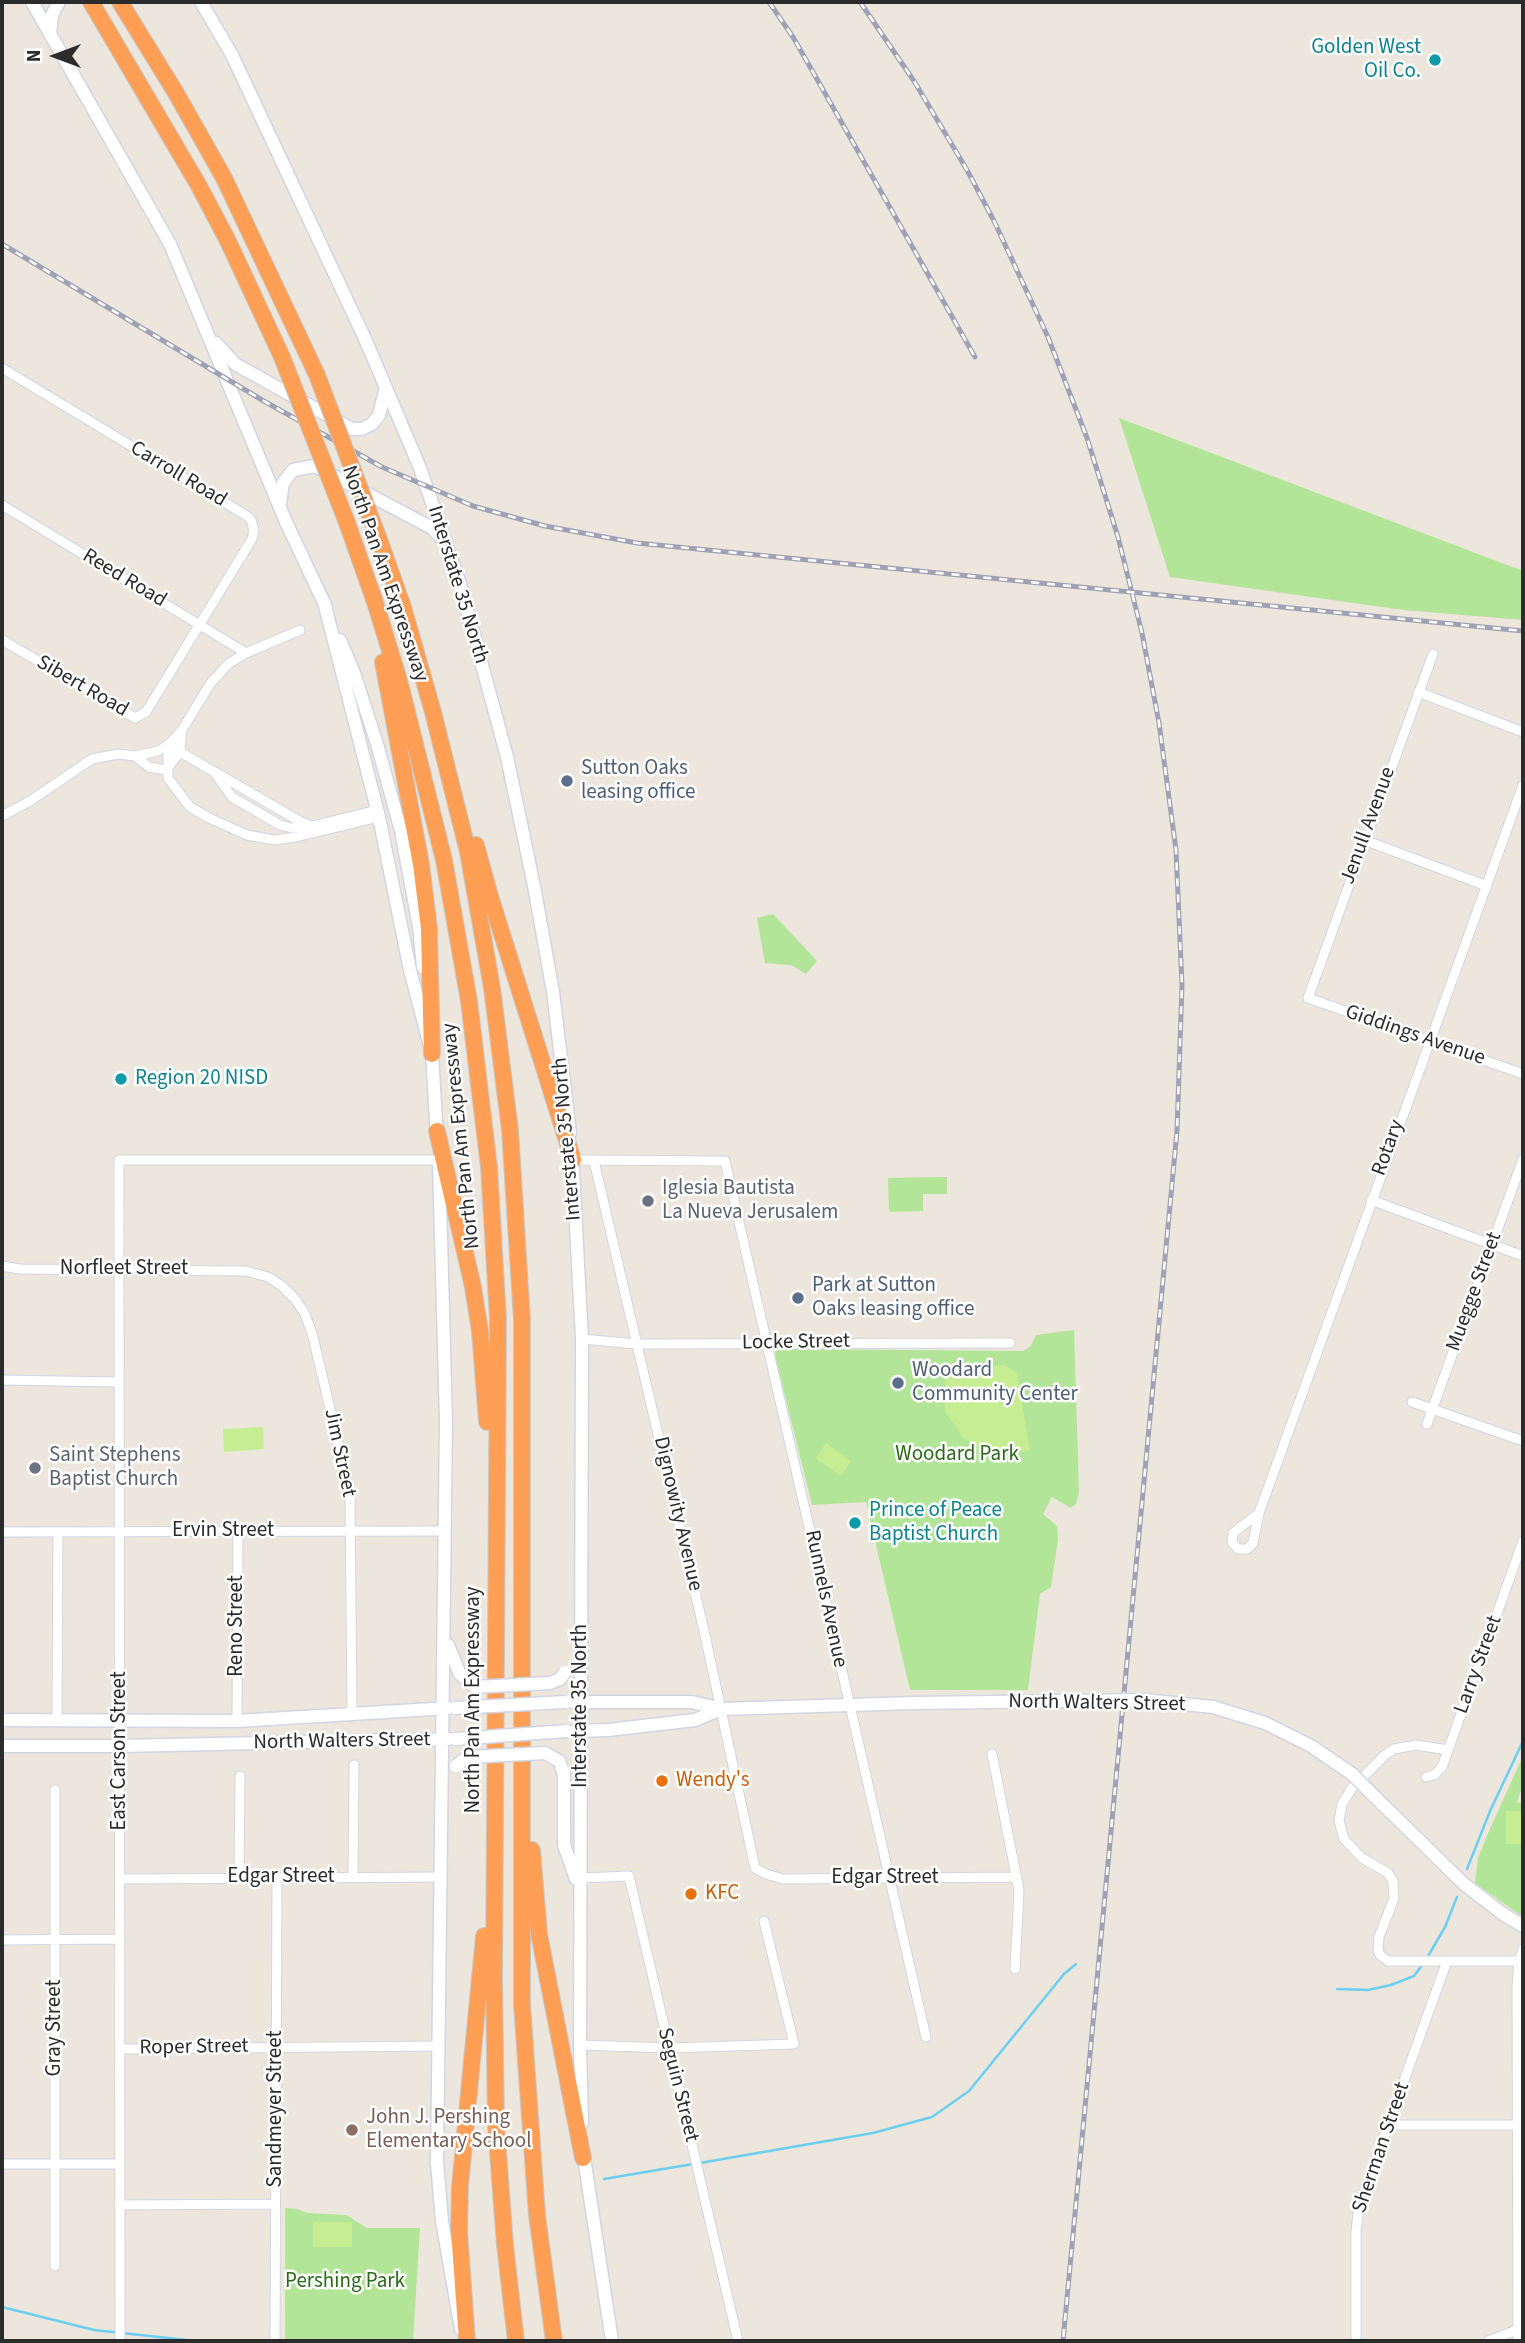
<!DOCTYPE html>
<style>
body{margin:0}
#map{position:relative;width:1525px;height:2343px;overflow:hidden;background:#ede6dc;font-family:"Source Sans 3",sans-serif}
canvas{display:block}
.frame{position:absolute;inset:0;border:4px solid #2b2b2b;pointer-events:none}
.north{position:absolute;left:21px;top:21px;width:70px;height:70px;-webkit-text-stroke:5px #fff;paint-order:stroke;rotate:270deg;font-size:19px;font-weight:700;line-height:28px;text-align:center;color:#2b2b2b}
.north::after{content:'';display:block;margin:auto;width:24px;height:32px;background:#2b2b2b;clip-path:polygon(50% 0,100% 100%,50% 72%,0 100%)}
</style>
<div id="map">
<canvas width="1525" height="2343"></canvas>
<div class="frame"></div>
<div class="north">N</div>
</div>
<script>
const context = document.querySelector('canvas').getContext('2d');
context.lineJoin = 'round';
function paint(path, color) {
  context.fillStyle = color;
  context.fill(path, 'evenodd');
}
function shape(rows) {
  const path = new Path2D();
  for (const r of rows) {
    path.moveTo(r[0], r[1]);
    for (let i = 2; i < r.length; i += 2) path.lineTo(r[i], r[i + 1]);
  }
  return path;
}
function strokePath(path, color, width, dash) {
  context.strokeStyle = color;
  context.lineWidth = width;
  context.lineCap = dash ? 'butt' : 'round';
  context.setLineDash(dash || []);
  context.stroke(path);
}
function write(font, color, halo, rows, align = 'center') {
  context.font = font + ' "Source Sans 3",sans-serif';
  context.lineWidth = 5;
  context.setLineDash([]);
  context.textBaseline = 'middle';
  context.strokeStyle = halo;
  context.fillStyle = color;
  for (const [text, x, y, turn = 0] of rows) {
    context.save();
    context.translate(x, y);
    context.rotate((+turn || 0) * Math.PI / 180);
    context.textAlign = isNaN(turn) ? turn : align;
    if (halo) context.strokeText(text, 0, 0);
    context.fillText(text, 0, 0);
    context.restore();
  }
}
paint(shape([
 [1119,418,1523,571,1523,620,1403,610,1170,577],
 [773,914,817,961,806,974,791,965,765,963,757,918],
 [947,1177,947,1194,923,1194,923,1211,889,1212,888,1178],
 [1074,1330,1079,1492,1076,1504,1071,1508,1052,1497,1043,1514,1057,1526,1058,1540,1051,1587,1040,1594,1028,1690,910,1690,866,1502,812,1505,775,1355,776,1351,782,1349,1023,1351,1030,1347,1036,1335],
 [1523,1756,1523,1785,1517,1802,1523,1803,1523,1917,1475,1883,1478,1858,1489,1831],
 [285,2208,297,2209,307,2213,346,2215,367,2228,420,2228,413,2341,285,2341]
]), '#b2e597');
paint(shape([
 [1004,1365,1017,1373,1030,1450,992,1455,963,1438,945,1411,945,1373],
 [263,1427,264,1449,224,1452,223,1429],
 [826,1443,851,1461,841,1476,816,1458],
 [1506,1811,1523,1811,1523,1844,1506,1844],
 [313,2222,352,2222,352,2247,313,2247]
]), '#c7ed93');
strokePath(shape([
 [1467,1869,1490,1811,1523,1741],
 [1427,1958,1445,1927,1457,1897],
 [1337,1989,1368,1990,1391,1985,1414,1976,1423,1964],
 [700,2163,873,2133,932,2117,969,2091,1064,1974,1076,1964],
 [604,2179,693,2164],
 [2,2307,94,2330,196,2341],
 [248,2341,265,2341]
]), '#6ccff2', 2.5);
const minor = shape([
 [2,368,247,516,251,520,254,530,252,539,146,712,135,718,2,640],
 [2,505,246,653],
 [1433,654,1308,998,1523,1074],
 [1418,692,1523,732],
 [135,756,149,767,166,770,180,752,182,730],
 [217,776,232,797,280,825,292,828,310,826],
 [377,810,312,826,301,822,168,745,168,778,190,807,209,818,247,835,274,840,296,837,379,817],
 [2,816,30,801,92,759,118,754,135,756,158,751,168,745,182,730,210,684,228,664,246,653,300,630],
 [1364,840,1487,886],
 [573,1160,725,1161,926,2037],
 [594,1161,705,1635,755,1868,766,1874,783,1879,1016,1877],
 [1371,1200,1523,1256],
 [2,1266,20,1269,246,1271,268,1277,282,1286,295,1299,304,1312,312,1333,350,1493,352,1713],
 [582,1339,636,1344,1010,1343],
 [2,1380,118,1382],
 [1412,1402,1523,1441],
 [1427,1424,1523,1159],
 [1259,1513,1233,1533,1232,1542,1238,1549,1247,1549,1253,1543,1259,1513,1523,785],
 [2,1532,445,1531],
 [57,1720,58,1532],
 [237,1721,238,1531],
 [1448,1750,1416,1745,1394,1749,1385,1755,1352,1788,1342,1804,1339,1821,1344,1839,1362,1858,1388,1873,1393,1881,1394,1898,1379,1937,1378,1950,1380,1955,1388,1961,1519,1961],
 [992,1754,1019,1890,1015,1969],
 [1426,1777,1434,1775,1442,1767,1523,1541],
 [239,1877,240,1776],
 [353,1877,354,1765],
 [580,1878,629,1876,738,2341],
 [120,1879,442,1877],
 [2,1940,120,1939],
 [580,2045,669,2048,794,2044,764,1921],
 [120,2049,437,2046],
 [1388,2125,1523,2125],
 [2,2164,120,2164],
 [119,2205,275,2204],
 [55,2266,55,1790],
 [120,2341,119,1160,439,1160],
 [275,2341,277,1877],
 [1356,2341,1356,2232,1359,2206,1447,1961],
 [1488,2341,1517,2330],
 [1518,2341,1517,1987,1519,1961,1523,1949]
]);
const secondary = shape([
 [32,2,170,244,286,522,326,607],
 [201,2,232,55,366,341,420,468,460,584,507,757,534,886,553,992,570,1133],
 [50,34,52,15,59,2],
 [216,343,235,364,352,429,362,429,372,424,379,415,385,391],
 [280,504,283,483,293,470,315,466,432,528,441,538],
 [324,602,379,817,410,970,432,1054,437,1138],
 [340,640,354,673,377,744,401,831,419,927,423,967],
 [572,1151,582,1339,580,2045,582,2123],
 [439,1163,446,1422,437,2163,442,2221,461,2329],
 [448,1645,460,1674],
 [573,1702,692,1702,722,1709,914,1703],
 [2,1720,237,1721,449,1708],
 [574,1731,608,1730,695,1720,721,1709],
 [2,1746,120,1746,449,1739],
 [559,1761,564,1774,564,1845,576,1879],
 [1375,1797,1464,1884,1503,1914,1523,1926],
 [583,2151,612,2341]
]);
const motorway = shape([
 [91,2,199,186,228,241,282,357],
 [120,2,176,93,224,178,317,375],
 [346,520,375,602,399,680,444,860,469,1001,489,1167,498,1319,494,1980,496,2126,505,2245,516,2341],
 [379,539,403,607,433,712,468,852,492,988,510,1130,522,1320,522,2005,537,2215,554,2341],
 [383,662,421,864,429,928,432,1054],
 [476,845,490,896,573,1160],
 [437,1131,473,1287,480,1331,487,1422],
 [532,1850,539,1934,583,2158],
 [467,2341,459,2230,460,2186,484,1936]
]);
strokePath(minor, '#d1d5e4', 11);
strokePath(secondary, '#d1d5e4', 15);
strokePath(motorway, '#c8c8c8', 18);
strokePath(minor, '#fff', 9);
strokePath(secondary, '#fff', 12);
strokePath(motorway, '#ff9e55', 16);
const rail = shape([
 [769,2,793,37,975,357],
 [860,2,914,81,967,170,994,221,1048,337,1087,438,1118,537,1142,633,1159,723,1176,850,1182,985,1177,1131,1063,2341],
 [2,244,262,400,382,467,473,506,545,526,637,543,1523,631]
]);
strokePath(rail, '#9fa2b5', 5);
strokePath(rail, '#fff', 2.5, [8]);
const secondaryBridge = shape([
 [460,1674,475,1687,550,1683,560,1679,565,1672],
 [914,1703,1144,1700,1213,1707,1265,1723,1311,1746,1352,1774,1375,1797],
 [455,1708,566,1702],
 [455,1739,567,1731],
 [456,1766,467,1757,545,1753,559,1761]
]);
const motorwayBridge = shape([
 [282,357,346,520],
 [317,375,379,539]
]);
strokePath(secondaryBridge, '#d1d5e4', 15, []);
strokePath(motorwayBridge, '#c8c8c8', 18, []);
strokePath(secondaryBridge, '#fff', 12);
strokePath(motorwayBridge, '#ff9e55', 16);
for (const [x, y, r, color] of [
 [1435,60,7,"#0f9aa8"],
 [567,781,7,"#5c6f8a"],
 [121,1079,7,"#0f9aa8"],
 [648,1201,7,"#6b7280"],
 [798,1298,7,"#5c6f8a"],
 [898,1383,7,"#5c6f8a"],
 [35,1468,7,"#6b7280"],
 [855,1523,7,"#0f9aa8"],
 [662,1781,7,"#e8710a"],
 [691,1894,7,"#e8710a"],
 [352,2130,7,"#8d6e63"]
]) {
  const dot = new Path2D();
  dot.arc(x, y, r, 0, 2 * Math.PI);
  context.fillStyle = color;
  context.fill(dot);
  strokePath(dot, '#fff', 2.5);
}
write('21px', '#0d838f', '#fff', [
 ["Golden West",1421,48,"right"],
 ["Oil Co.",1421,72,"right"],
 ["Region 20 NISD",135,1079],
 ["Prince of Peace",869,1511],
 ["Baptist Church",869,1535]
], 'left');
write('21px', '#2b2b2b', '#fff', [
 ["Carroll Road",178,475,31],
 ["North Pan Am Expressway",384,574,71],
 ["Reed Road",124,579,31],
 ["Interstate 35 North",457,585,73],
 ["Sibert Road",82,687,30],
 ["Jenull Avenue",1369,826,-70],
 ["Giddings Avenue",1415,1036,19],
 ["North Pan Am Expressway",462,1136,-96],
 ["Interstate 35 North",568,1139,-95],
 ["Rotary",1389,1148,-70],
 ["Norfleet Street",124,1269],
 ["Muegge Street",1475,1292,-70],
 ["Locke Street",796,1343,-1],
 ["Jim Street",339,1453,78],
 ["Dignowity Avenue",677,1514,77],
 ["Ervin Street",223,1531],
 ["Runnels Avenue",825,1599,78],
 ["Reno Street",237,1626,-90],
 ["Larry Street",1479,1665,-70],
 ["North Pan Am Expressway",474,1700,-90],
 ["North Walters Street",1097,1704,1],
 ["Interstate 35 North",581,1706,-90],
 ["North Walters Street",342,1742,-1],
 ["East Carson Street",120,1751,-90],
 ["Edgar Street",281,1877],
 ["Edgar Street",885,1878],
 ["Gray Street",55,2028,-90],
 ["Roper Street",194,2048,-1],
 ["Seguin Street",677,2085,76],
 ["Sandmeyer Street",276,2109,-90],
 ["Sherman Street",1382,2148,-71]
]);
write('21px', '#4e5e75', '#fff', [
 ["Sutton Oaks",581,769],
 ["leasing office",581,793],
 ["Park at Sutton",812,1286],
 ["Oaks leasing office",812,1310],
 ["Woodard",912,1371],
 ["Community Center",912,1395]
], 'left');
write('21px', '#5b616d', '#fff', [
 ["Iglesia Bautista",662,1189],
 ["La Nueva Jerusalem",662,1213],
 ["Saint Stephens",49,1456],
 ["Baptist Church",49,1480]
], 'left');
write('21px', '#2a6a18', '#fff', [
 ["Woodard Park",957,1455],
 ["Pershing Park",345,2282]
]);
write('21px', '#c56008', '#fff', [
 ["Wendy's",676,1781],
 ["KFC",705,1894]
], 'left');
write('21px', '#785e54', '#fff', [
 ["John J. Pershing",366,2118],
 ["Elementary School",366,2142]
], 'left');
</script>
